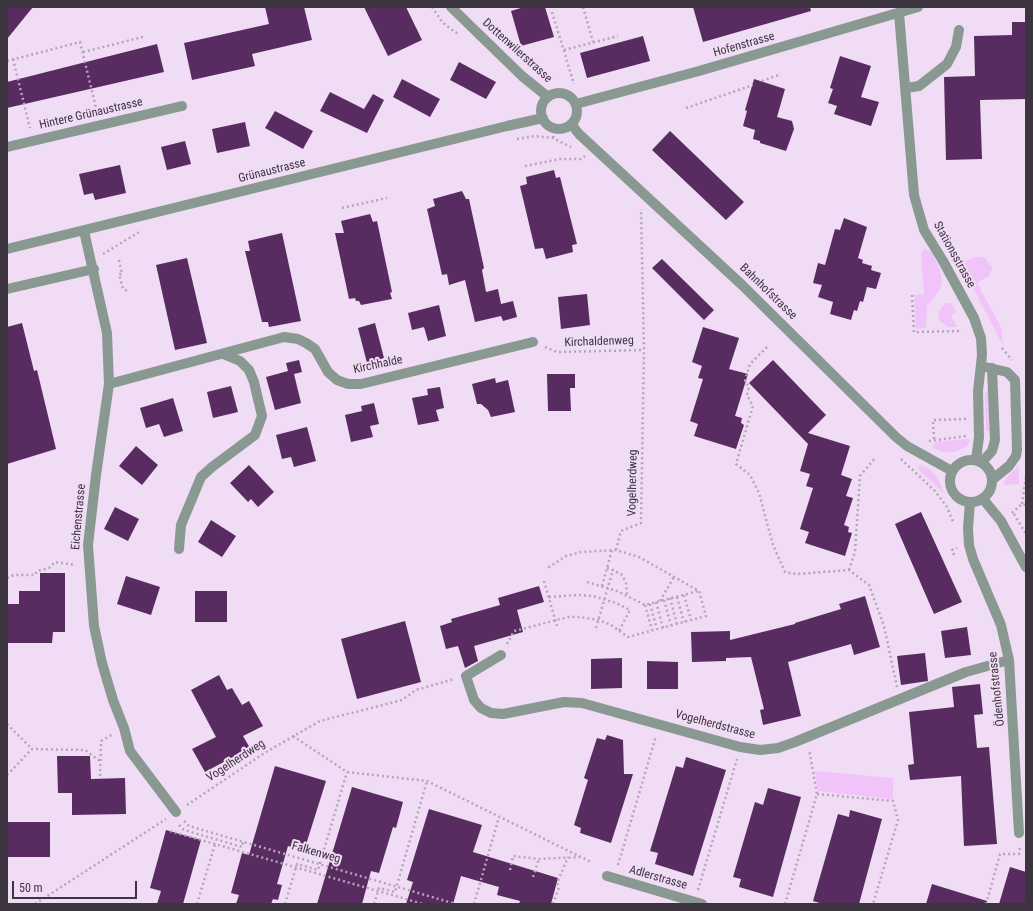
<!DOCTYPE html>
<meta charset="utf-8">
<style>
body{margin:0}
#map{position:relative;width:1033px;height:911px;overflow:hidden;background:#f1dcf5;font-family:"Roboto Condensed",sans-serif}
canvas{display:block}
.frame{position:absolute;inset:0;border:8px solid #3c343e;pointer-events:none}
.scale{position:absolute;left:12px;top:881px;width:125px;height:18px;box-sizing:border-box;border:2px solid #3c343e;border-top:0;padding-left:5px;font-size:12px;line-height:14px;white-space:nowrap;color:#3c343e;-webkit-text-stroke:3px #f1dcf5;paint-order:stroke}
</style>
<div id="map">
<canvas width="1033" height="911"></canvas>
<div class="frame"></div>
<div class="scale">50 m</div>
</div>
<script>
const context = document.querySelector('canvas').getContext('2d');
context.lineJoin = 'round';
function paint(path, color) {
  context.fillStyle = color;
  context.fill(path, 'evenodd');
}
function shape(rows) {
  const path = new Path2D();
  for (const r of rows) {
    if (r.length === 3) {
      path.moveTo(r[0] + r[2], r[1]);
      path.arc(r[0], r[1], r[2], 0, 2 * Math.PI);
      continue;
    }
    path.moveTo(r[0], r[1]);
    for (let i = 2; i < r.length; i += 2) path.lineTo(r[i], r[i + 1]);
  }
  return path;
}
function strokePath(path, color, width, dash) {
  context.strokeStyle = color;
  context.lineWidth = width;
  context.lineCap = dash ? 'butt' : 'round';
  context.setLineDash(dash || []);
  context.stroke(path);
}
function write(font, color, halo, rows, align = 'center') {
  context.font = font + ' "Roboto Condensed",sans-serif';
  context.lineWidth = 4;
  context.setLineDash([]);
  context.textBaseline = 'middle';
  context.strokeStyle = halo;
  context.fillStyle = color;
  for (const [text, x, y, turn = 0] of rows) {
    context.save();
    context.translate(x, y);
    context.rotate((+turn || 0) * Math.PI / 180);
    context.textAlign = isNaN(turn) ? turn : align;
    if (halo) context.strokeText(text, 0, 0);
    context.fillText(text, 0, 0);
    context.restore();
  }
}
paint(shape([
 [924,249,931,251,940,269,942,282,940,290,927,306,926,328,916,329,914,295,924,294,921,253],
 [975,257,984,257,992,267,992,270,989,276,977,283,1001,327,1003,345,962,267,966,261],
 [946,303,951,303,956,312,951,315,957,327,948,327,940,321,938,316,939,311],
 [988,389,990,431,986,431,985,394],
 [968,439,970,440,967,446,955,452,943,452,932,448,935,442],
 [920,464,931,470,937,477,944,493,918,469],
 [1019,466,1019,484,1003,485,1008,475],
 [815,771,893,778,893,799,818,791]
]), '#f0c4f8');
paint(shape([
 [7,7,33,7,7,39],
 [265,7,304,7,312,40,252,54,255,66,192,80,184,43,269,24],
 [364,7,406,7,422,40,388,56],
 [524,7,545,7,554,37,521,46,511,11],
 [693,7,810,7,811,11,703,42],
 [1012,22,1026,22,1026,99,980,100,982,159,946,160,944,77,975,76,974,36,1012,35],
 [643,36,650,61,587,78,580,53],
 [157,44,164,72,7,108,7,82],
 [840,56,871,66,861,97,879,102,871,126,834,114,837,106,828,103,833,89,830,88],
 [459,62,496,82,486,99,450,80],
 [402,79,440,99,430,117,393,97],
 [754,79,785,89,777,117,792,121,794,129,786,151,760,143,760,141,753,139,755,130,743,126,747,111,745,110],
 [330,92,364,109,373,94,384,100,367,133,320,111],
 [275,111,313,131,303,149,265,128],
 [245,122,250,146,217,153,212,129],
 [670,131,744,202,726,220,652,150],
 [185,141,191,164,167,170,161,147],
 [120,165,126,193,95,200,93,193,84,195,79,174],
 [554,170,556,178,560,177,577,244,572,245,573,252,546,259,543,248,535,249,520,186,527,184,526,177],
 [462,191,466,199,469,199,484,268,482,270,486,292,498,289,501,304,513,301,517,317,503,321,501,316,475,322,465,280,449,285,447,274,442,275,427,209,435,206,433,199],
 [370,214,373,222,377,221,392,292,390,293,392,299,361,305,359,301,356,301,355,298,349,299,335,233,344,233,341,221],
 [844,218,867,227,858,258,863,260,862,263,872,266,871,270,881,273,876,289,867,287,863,302,860,301,857,311,854,310,851,320,830,314,833,302,818,297,822,285,813,283,818,263,825,265,835,229,840,230],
 [282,233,301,321,269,327,268,322,262,322,245,251,250,251,248,241],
 [187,258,207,343,175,350,156,265],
 [662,259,714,310,704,320,652,268],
 [587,294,590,325,561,329,558,297],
 [439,305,446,336,428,341,424,327,412,330,408,313],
 [22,323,34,371,37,370,56,449,7,464,7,327],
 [375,323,384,358,367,363,358,328],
 [703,327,739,338,729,369,748,374,735,416,742,418,741,423,744,425,736,449,694,436,698,424,690,421,703,379,698,378,702,366,692,362],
 [299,360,302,372,294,374,301,403,275,410,266,377,288,371,286,363],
 [773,360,826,415,808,433,850,446,841,475,852,479,846,496,853,498,844,525,849,527,848,532,852,533,845,556,805,543,809,532,800,529,813,488,806,486,810,474,800,471,808,444,749,383],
 [547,374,575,374,575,388,570,388,571,411,548,411],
 [495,378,496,383,508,380,515,412,491,417,488,410,481,404,477,404,472,384],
 [231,386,238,412,213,418,207,392],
 [440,387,444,408,436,410,439,421,418,425,412,398,428,395,427,389],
 [173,398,183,431,164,437,159,424,146,428,140,408],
 [374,403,379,424,370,426,373,437,351,442,345,415,362,411,361,406],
 [307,427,316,461,294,467,291,457,282,459,276,435],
 [136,446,158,465,142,485,119,466],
 [249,465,274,492,258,507,251,499,248,502,230,483],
 [115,507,139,519,128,541,104,529],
 [921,512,962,602,934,614,895,524],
 [211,520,236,536,222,557,198,542],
 [40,573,65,573,65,632,53,632,52,643,7,643,7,604,19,604,19,591,40,591],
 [126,576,160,587,151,615,117,604],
 [539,586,544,602,517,610,523,632,474,646,478,661,465,668,458,646,446,649,440,626,452,622,451,619,500,605,498,598],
 [195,591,227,591,227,622,195,622],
 [865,596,880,647,854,655,851,644,788,662,801,716,763,725,760,710,764,709,751,657,726,658,726,661,692,662,691,632,730,631,730,640,795,624,795,623,841,609,839,604],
 [405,621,421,682,357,699,341,639],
 [967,627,971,655,945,658,941,631],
 [925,653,928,681,901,685,897,656],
 [622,658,622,688,591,689,591,659],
 [647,661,678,662,678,689,647,689],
 [219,675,227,690,232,688,242,705,249,701,263,726,243,736,250,748,205,772,192,749,216,737,191,690],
 [980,684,983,714,974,715,977,748,989,747,997,844,964,846,961,776,910,780,908,765,914,764,909,712,954,707,952,687],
 [607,735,623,740,624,774,633,774,611,843,580,833,581,828,574,825,588,780,584,778,597,738,605,740],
 [57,756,90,756,91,779,125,778,126,814,72,815,72,793,58,793],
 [686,757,726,770,693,876,655,864,658,853,650,851,676,766,683,768],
 [275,766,326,781,304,851,288,846,277,884,282,885,278,900,273,899,271,904,236,904,239,895,231,893,242,853,249,855],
 [352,787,403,802,396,828,393,827,379,873,371,871,362,904,317,904],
 [768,788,801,797,773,897,739,887,741,879,733,877,755,802,763,805],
 [429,809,482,825,473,852,558,878,551,904,519,904,520,901,497,895,499,887,461,876,453,904,406,904,413,882,407,880],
 [850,810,882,819,859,904,823,904,813,901,838,814,849,817],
 [7,822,50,822,50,857,7,857],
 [166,830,201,840,183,904,157,904,161,891,150,888],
 [1010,867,1026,872,1026,904,999,904],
 [932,884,987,901,987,904,926,904]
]), '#582c60');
strokePath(shape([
 [432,7,443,23,458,34],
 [583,7,593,42],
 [552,12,574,84],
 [564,50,618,36],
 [83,52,143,37],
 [13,59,30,128],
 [7,61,80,42,97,112],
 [762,81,781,74],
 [686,108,753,85],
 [553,138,555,128],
 [517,139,535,136,553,138,571,147],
 [525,166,560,159,581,159,585,156],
 [342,208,387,198],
 [103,254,141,231],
 [119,260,122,274,119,274,123,289,128,291],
 [912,295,914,332,962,331],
 [545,347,557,352,644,350],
 [767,347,750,364,745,381,749,387,747,395,753,406,736,464,750,475,759,493,773,545,785,572,797,574,849,570,869,585,884,626,897,687],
 [1002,348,1012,360],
 [934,439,933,420,966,419],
 [929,441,966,436],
 [901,459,935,491,947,507,954,524],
 [1022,504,1026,476],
 [1012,513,1022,504,1026,505],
 [1014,514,1026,534],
 [616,550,621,531,641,523,644,350,641,209],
 [954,555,952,550,957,548],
 [607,568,613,570,621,574,626,582,627,594],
 [849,570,855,552,860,476,876,457],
 [7,578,14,575,35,575,37,571,49,568,55,562,76,565],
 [544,581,557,626],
 [587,582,617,591,645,605,698,591],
 [602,586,612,550],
 [684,595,691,620],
 [549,597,578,595,593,596,616,603,630,610,619,631],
 [677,597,684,622],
 [670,598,677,624],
 [664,600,671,625],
 [660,601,674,577],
 [656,602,663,628],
 [650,604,657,629],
 [645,605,652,630],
 [596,628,613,570],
 [507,644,514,631,568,617,580,617,599,620,611,625,628,637,706,616,699,591,639,557,616,550,581,552,566,556,546,569],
 [7,724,32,749],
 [293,736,347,772,427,781,591,862],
 [7,775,32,749,85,750,100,761],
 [100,776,101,741,113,734],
 [817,794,893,801,898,820,873,904],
 [187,805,266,752,320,721,402,700,416,690,454,679],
 [184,821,189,826,456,904],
 [179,825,184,830,242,847,243,842],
 [170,831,423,904],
 [618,865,656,736],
 [510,870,513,856,539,859,582,857],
 [533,877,539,859],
 [698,890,737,759],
 [35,904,166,819],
 [197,904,215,844],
 [285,904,297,864,318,870,347,772],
 [374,904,379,888,395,892,427,781],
 [474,904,499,817],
 [553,904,559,887,557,883,568,857],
 [785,904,817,794,809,749],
 [986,904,1000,854,1019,854,1020,845]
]), '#b5a5b9', 2.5, [2, 3]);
strokePath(shape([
 [451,7,522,76,548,97],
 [899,13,914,195,924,230,943,261,974,318,981,338,982,355,978,391,979,437,976,460],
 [906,88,919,86,947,64,956,47,959,30],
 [559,111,18],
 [576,104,699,71,918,7],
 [571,124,579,134,741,284,896,437,907,446,952,471],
 [7,147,182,106],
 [84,231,107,333,109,384,96,475,88,545,94,626,102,663,113,700,124,728,130,751,176,812],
 [7,249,507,126,543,118],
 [7,289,94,269],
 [981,366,1007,372,1015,380,1017,450,1016,456,1009,466,993,479],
 [109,384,284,337,298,339,306,343,315,349,328,372,337,380,348,384,361,384,533,342],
 [971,481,21],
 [982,462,992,451,995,440,992,368],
 [983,499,1001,521,1026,567],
 [970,502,968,528,969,545,973,559,1001,625,1009,660,1019,833],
 [179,549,181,525,201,477,212,467,255,435,262,416,254,382,249,370,240,361,223,354],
 [501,655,466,676,474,700,481,708,491,713,503,714,564,702,582,703,740,747,760,750,778,748,795,742,966,672,1009,660],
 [607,876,702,904]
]), '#8a9892', 10);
write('12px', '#3c343e', '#f1dcf5', [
 ["Hofenstrasse",744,45,-16],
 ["Dottenwilerstrasse",517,51,42],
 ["Hintere Grünaustrasse",91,114,-13],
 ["Grünaustrasse",272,171,-14],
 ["Stationsstrasse",954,255,61],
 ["Bahnhofstrasse",768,292,44],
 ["Kirchaldenweg",599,342,-2],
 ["Kirchhalde",378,365,-12],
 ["Vogelherdweg",633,483,-89],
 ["Eichenstrasse",79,517,-85],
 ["Ödenhofstrasse",997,689,-96],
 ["Vogelherdstrasse",715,725,15],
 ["Vogelherdweg",236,761,-33],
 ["Falkenweg",316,853,16],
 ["Adlerstrasse",658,878,16]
]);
</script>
